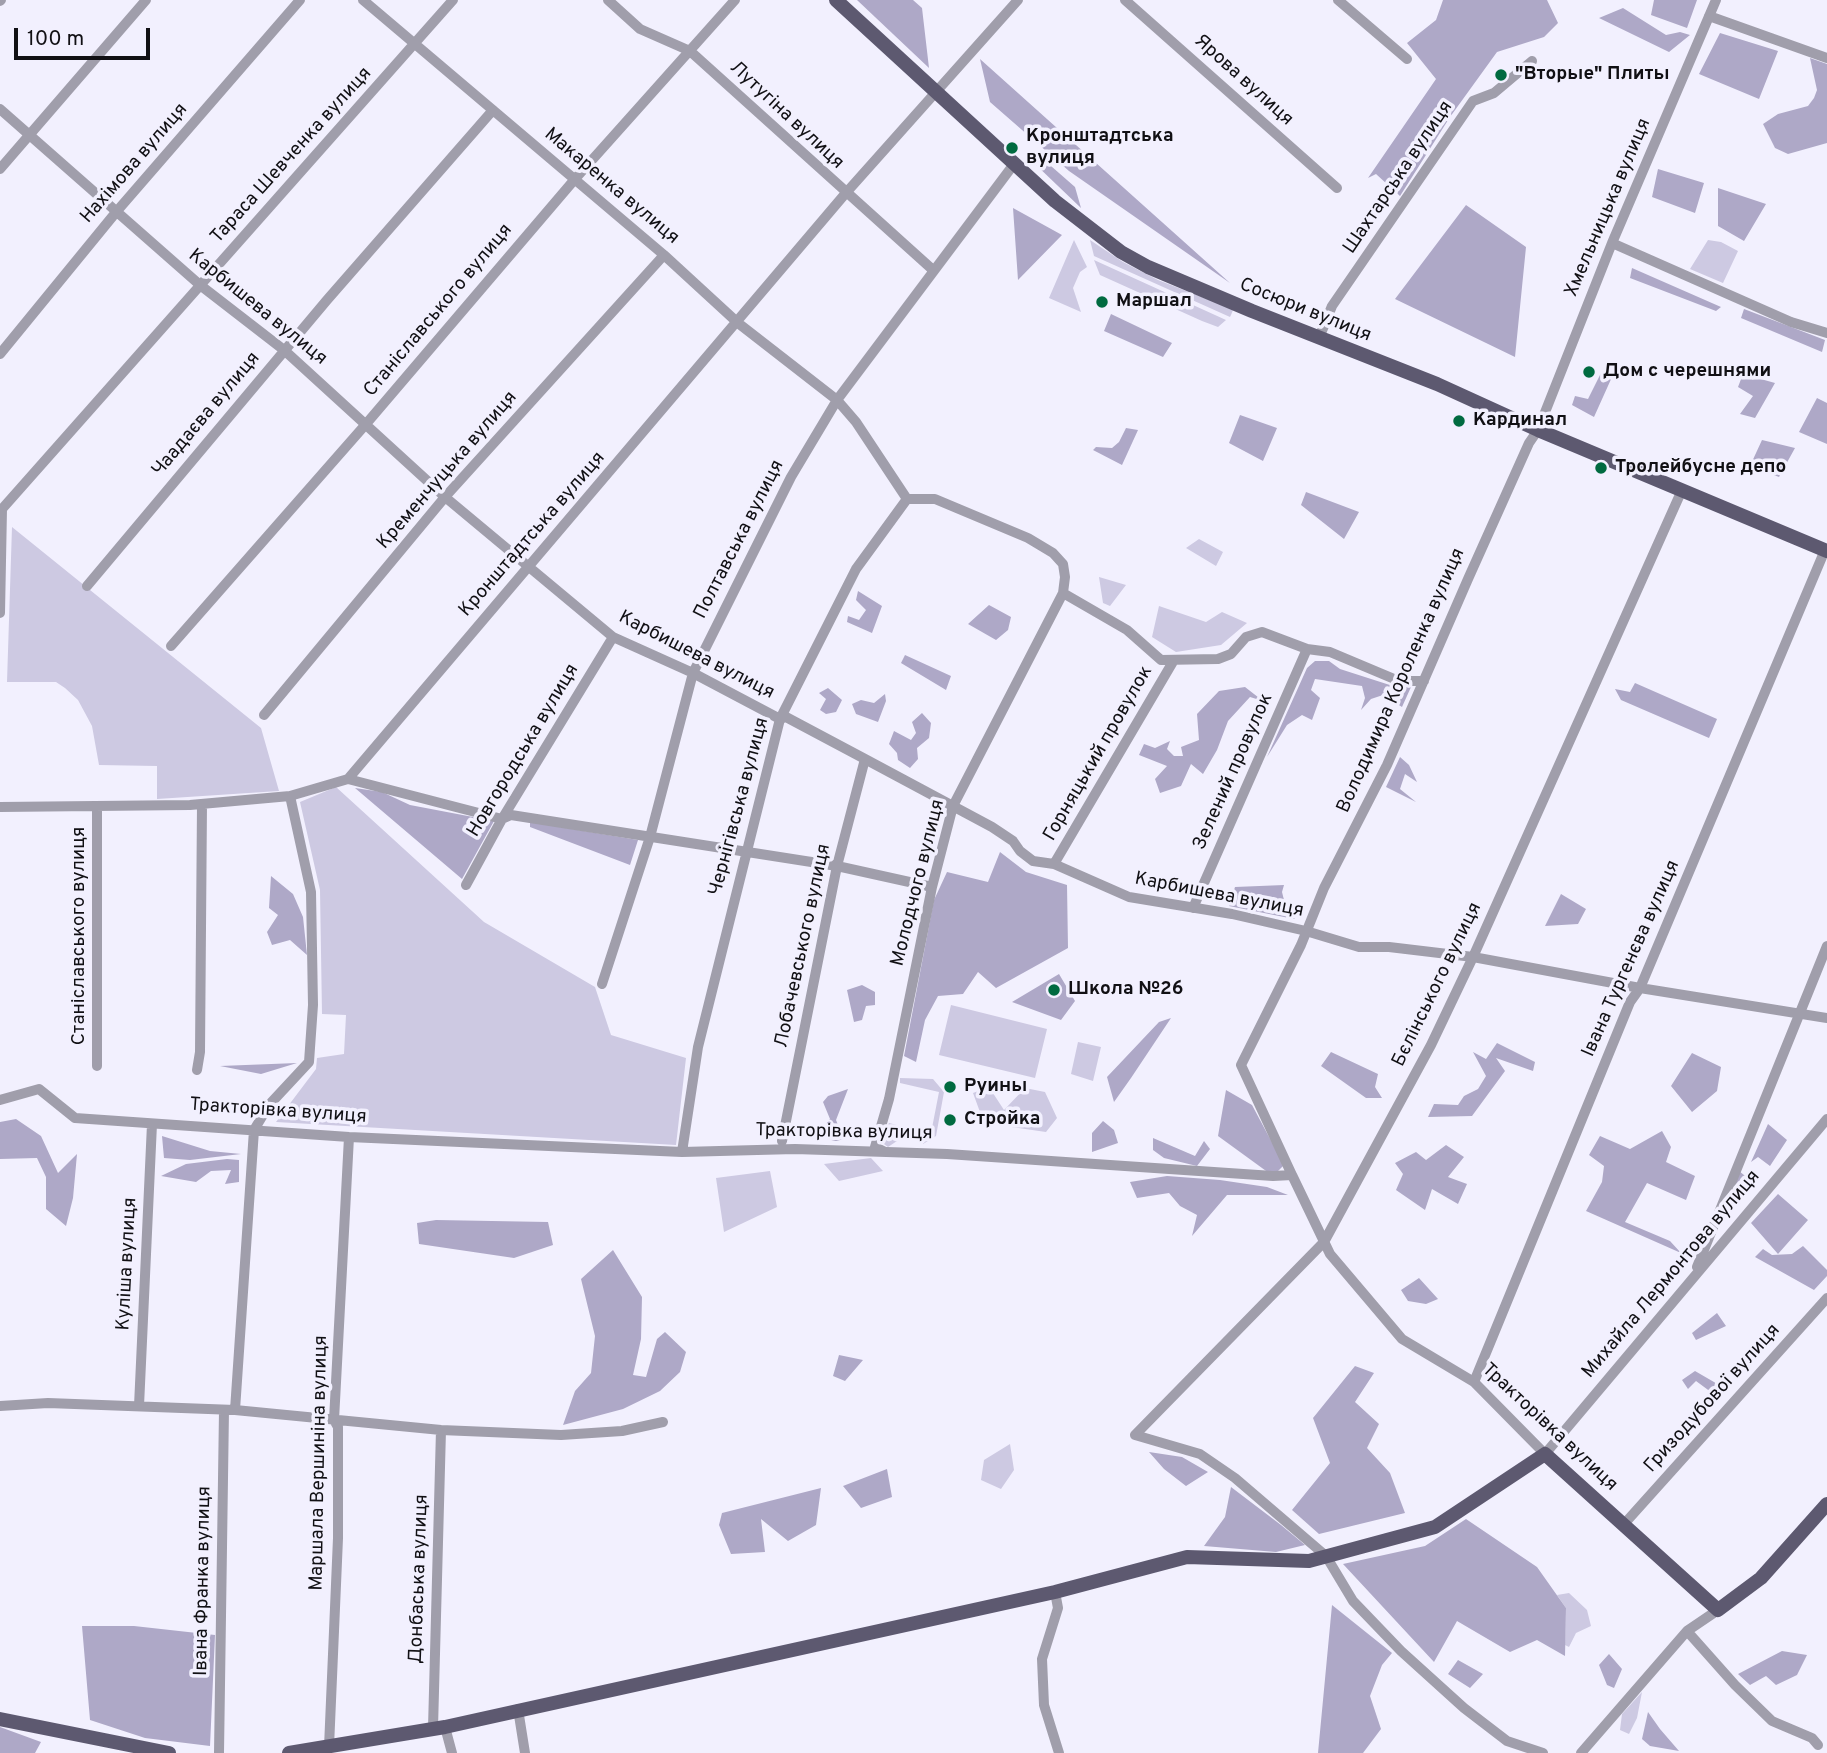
<!DOCTYPE html>
<meta charset="utf-8">
<style>
body{margin:0}
#map{position:relative;width:1827px;height:1753px;overflow:hidden;background:#f2f0fe;font-family:Overpass,sans-serif}
canvas{display:block}
.scale{position:absolute;left:14px;top:28px;width:136px;height:32px;box-sizing:border-box;border:4px solid #111014;border-top:0;padding-left:9px;font-size:21px;line-height:24px;white-space:nowrap;color:#111014;-webkit-text-stroke:5px #f2f0fe;paint-order:stroke}
</style>
<div id="map">
<canvas width="1827" height="1753"></canvas>
<div class="scale">100 m</div>
</div>
<script>
const context = document.querySelector('canvas').getContext('2d');
context.lineJoin = 'round';
function paint(path, color) {
  context.fillStyle = color;
  context.fill(path, 'evenodd');
}
function shape(rows) {
  const path = new Path2D();
  for (const r of rows) {
    path.moveTo(r[0], r[1]);
    for (let i = 2; i < r.length; i += 2) path.lineTo(r[i], r[i + 1]);
  }
  return path;
}
function strokePath(path, color, width, dash) {
  context.strokeStyle = color;
  context.lineWidth = width;
  context.lineCap = dash ? 'butt' : 'round';
  context.setLineDash(dash || []);
  context.stroke(path);
}
function write(font, color, halo, rows, align = 'center') {
  context.font = font + ' Overpass,sans-serif';
  context.lineWidth = 7;
  context.setLineDash([]);
  context.textBaseline = 'middle';
  context.strokeStyle = halo;
  context.fillStyle = color;
  for (const [text, x, y, turn = 0] of rows) {
    context.save();
    context.translate(x, y);
    context.rotate((+turn || 0) * Math.PI / 180);
    context.textAlign = isNaN(turn) ? turn : align;
    if (halo) context.strokeText(text, 0, 0);
    context.fillText(text, 0, 0);
    context.restore();
  }
}
paint(shape([
 [1074,240,1087,267,1080,272,1073,288,1081,312,1049,298],
 [1090,240,1123,262,1158,280,1230,308,1233,310,1231,315,1230,317,1094,256],
 [1708,240,1721,242,1738,251,1723,283,1690,269],
 [1094,260,1226,320,1218,327,1202,321,1100,275],
 [12,527,261,728,279,791,157,799,157,766,99,765,92,726,78,700,65,688,56,682,7,682],
 [1199,539,1223,552,1216,566,1186,548],
 [1099,577,1126,585,1110,606,1103,603],
 [1159,606,1206,622,1222,612,1247,623,1221,645,1176,652,1152,637],
 [336,787,484,922,595,987,611,1035,686,1058,676,1145,276,1122,316,1069,317,1058,344,1054,346,1015,322,1014,320,890,300,802],
 [951,1005,1047,1029,1035,1078,939,1055],
 [1078,1042,1101,1047,1093,1081,1071,1074],
 [900,1078,933,1079,944,1092,936,1136,923,1144,919,1135,932,1128,939,1092,900,1083],
 [989,1087,1004,1110,1025,1088,1045,1092,1057,1118,1046,1132,984,1123,973,1093],
 [889,1123,901,1126,900,1139,888,1147,880,1141],
 [871,1158,883,1171,839,1181,824,1164],
 [770,1171,777,1207,724,1232,716,1178],
 [1010,1444,1014,1470,1001,1489,981,1480,984,1460],
 [1569,1593,1587,1610,1591,1626,1576,1633,1569,1647,1565,1645,1566,1608,1557,1595],
 [1642,1692,1637,1718,1629,1734,1620,1730,1622,1714]
]), '#cdc9e2');
paint(shape([
 [857,0,913,0,922,8,929,68],
 [1443,0,1547,0,1558,23,1544,37,1497,52,1450,117,1400,196,1376,174,1368,178,1436,79,1407,43,1436,20],
 [1654,0,1697,0,1687,28,1651,15],
 [1623,8,1666,35,1680,32,1690,35,1669,52,1599,18],
 [1720,33,1778,51,1759,99,1699,74],
 [1810,58,1827,64,1827,143,1788,154,1775,148,1763,124,1778,114,1808,106,1814,98,1817,90],
 [980,59,1230,283,1069,171,990,102],
 [1035,152,1075,187,1081,208,1034,163],
 [1658,169,1704,183,1695,213,1652,197],
 [1718,188,1766,204,1744,241,1718,226],
 [1466,205,1526,247,1515,357,1395,299],
 [1013,208,1062,235,1018,280],
 [1632,268,1721,307,1716,311,1630,278],
 [1744,309,1825,340,1822,352,1741,318],
 [1111,314,1172,343,1163,357,1104,331],
 [1601,373,1612,377,1594,417,1572,405,1575,396,1588,399],
 [1743,374,1775,383,1755,418,1740,414,1753,396,1738,387],
 [1817,398,1827,403,1827,444,1799,432],
 [1240,415,1277,428,1263,461,1229,443],
 [1126,428,1138,430,1122,465,1093,450,1096,447,1112,448,1119,442],
 [1762,440,1795,448,1779,477,1750,466],
 [1306,492,1359,512,1344,539,1301,505],
 [858,591,882,606,872,633,847,622,848,616,859,620,866,610,856,600],
 [989,605,1011,617,1008,630,996,640,968,624],
 [905,655,951,676,946,690,901,663],
 [1315,661,1329,661,1340,669,1396,687,1411,687,1402,707,1383,695,1371,699,1361,710,1365,698,1362,686,1315,679,1311,690,1320,698,1312,720,1302,715,1287,725,1267,757,1307,668],
 [1635,683,1717,719,1709,738,1621,700,1615,689,1630,692],
 [1245,687,1263,701,1250,697,1228,721,1217,750,1203,774,1191,764,1181,786,1160,793,1155,779,1167,766,1139,755,1144,744,1155,748,1170,741,1167,749,1174,756,1183,756,1181,747,1199,740,1197,714,1219,691],
 [828,688,842,700,836,712,826,714,820,710,826,699,819,693],
 [885,694,886,701,878,722,856,714,852,704,861,700,874,703],
 [922,713,931,723,929,738,917,748,918,759,910,768,898,760,897,753,889,744,894,731,911,740,916,733,912,722],
 [1400,757,1409,765,1417,782,1405,774,1400,789,1416,802,1386,787],
 [355,788,382,792,410,805,494,821,462,879],
 [530,822,638,840,630,865,530,827],
 [1000,852,1026,872,1067,885,1068,948,996,988,978,972,963,994,938,996,925,1020,916,1062,904,1056,934,900,947,872,988,882],
 [271,876,293,894,303,917,307,955,290,940,272,945,267,932,278,915,269,908],
 [1284,885,1282,892,1285,904,1298,913,1294,919,1229,906,1235,887],
 [1561,894,1586,909,1578,924,1545,926],
 [1059,974,1075,1001,1061,1020,1012,1002],
 [862,985,875,992,875,1005,866,1006,862,1020,854,1022,847,990],
 [1171,1018,1131,1078,1114,1102,1107,1077,1159,1022],
 [1497,1043,1535,1062,1533,1071,1496,1058,1505,1071,1472,1116,1428,1117,1434,1104,1458,1105,1464,1096,1478,1089,1486,1076,1473,1052,1486,1059],
 [1331,1052,1378,1074,1375,1087,1382,1098,1366,1098,1321,1066],
 [1692,1053,1721,1067,1717,1091,1692,1112,1671,1086],
 [297,1063,261,1074,220,1066],
 [848,1089,836,1120,840,1130,852,1130,856,1136,836,1141,812,1136,830,1119,823,1102,828,1096],
 [1226,1090,1252,1105,1284,1165,1273,1176,1218,1136],
 [16,1119,41,1136,58,1173,77,1154,73,1198,66,1226,46,1209,46,1177,37,1158,0,1159,0,1122],
 [1103,1121,1114,1130,1118,1143,1092,1152,1092,1133],
 [1768,1124,1787,1140,1770,1166,1758,1157,1751,1162],
 [1662,1131,1671,1147,1666,1162,1695,1176,1686,1200,1647,1183,1625,1222,1670,1241,1681,1253,1586,1211,1602,1182,1604,1166,1589,1155,1600,1136,1630,1149],
 [162,1136,210,1151,241,1154,190,1160,164,1158],
 [1153,1138,1195,1156,1204,1141,1210,1149,1197,1166,1164,1158,1153,1150],
 [1446,1145,1464,1157,1448,1177,1467,1184,1458,1204,1432,1189,1425,1210,1396,1190,1403,1174,1395,1163,1416,1152,1426,1160],
 [227,1159,239,1160,239,1182,225,1184,231,1170,211,1171,196,1182,161,1176,186,1164],
 [1739,1171,1754,1183,1721,1216],
 [1167,1176,1220,1180,1267,1187,1288,1195,1227,1195,1192,1236,1197,1215,1180,1206,1169,1193,1137,1198,1130,1182],
 [1778,1194,1808,1220,1778,1254,1751,1223],
 [436,1220,548,1222,553,1245,514,1258,419,1244,417,1223],
 [1803,1246,1827,1270,1827,1276,1814,1290,1755,1257,1763,1249,1772,1255,1792,1254],
 [613,1250,642,1297,641,1339,633,1375,646,1377,657,1339,665,1332,686,1352,680,1372,660,1391,623,1409,563,1425,575,1391,591,1373,595,1336,581,1279],
 [1419,1278,1438,1299,1426,1304,1408,1301,1401,1290],
 [1717,1313,1726,1326,1696,1340,1692,1333],
 [839,1355,863,1360,845,1381,833,1376],
 [1355,1366,1374,1373,1355,1402,1379,1424,1367,1448,1390,1473,1405,1513,1319,1534,1292,1510,1330,1463,1313,1418],
 [1695,1371,1726,1389,1719,1398,1696,1381,1688,1389,1682,1380],
 [1149,1452,1182,1457,1208,1472,1186,1486,1164,1469],
 [887,1469,892,1497,861,1508,843,1486],
 [1231,1487,1281,1525,1305,1545,1276,1552,1204,1546,1225,1517],
 [821,1488,816,1525,788,1541,761,1519,765,1552,731,1554,719,1525,722,1513],
 [1466,1519,1537,1567,1566,1608,1565,1656,1537,1640,1510,1652,1457,1621,1434,1662,1343,1564,1425,1546],
 [1332,1605,1392,1653,1382,1665,1370,1696,1381,1729,1363,1753,1318,1753],
 [82,1626,134,1626,215,1635,210,1746,145,1738,90,1720],
 [1782,1651,1807,1655,1797,1675,1776,1685,1766,1676,1750,1685,1738,1674],
 [1609,1654,1622,1669,1614,1688,1607,1685,1599,1665],
 [1458,1660,1483,1674,1470,1688,1448,1674],
 [1648,1712,1660,1729,1679,1751,1650,1746,1642,1739],
 [0,1727,41,1742,35,1753,0,1753]
]), '#aea8c7');
strokePath(shape([
 [363,0,664,255,738,323,837,400,856,422,907,499],
 [608,0,640,29,690,51,933,270],
 [1125,0,1337,188],
 [1338,0,1407,59],
 [0,1,1,0],
 [1709,16,1827,58],
 [0,109,200,285,284,350,445,497,613,637,693,673,780,719,786,717,865,759,992,827,1013,841,1020,851,1033,861,1054,864,1129,897,1232,914,1306,931,1359,947,1389,947,1473,957,1640,988,1827,1018],
 [0,169,146,0],
 [1612,243,1791,322,1827,333],
 [1319,338,1332,306,1473,101,1494,93,1532,61],
 [0,354,117,211,300,0],
 [907,499,935,499,1028,538,1053,553,1063,564,1065,577,1063,593,1127,630,1161,660,1218,659,1231,654,1246,637,1262,632,1307,649,1330,652,1399,681,1424,681],
 [87,586,327,300,493,110],
 [0,613,2,509,453,0],
 [171,646,366,424,575,179,735,0],
 [264,715,445,497,664,255],
 [348,779,502,819,511,815,837,866,932,887],
 [97,806,97,1066],
 [0,807,190,805,290,796],
 [1054,864,1174,660],
 [466,885,502,819,613,637],
 [1193,908,1307,649],
 [602,984,650,837,693,673,791,477,837,400,1014,164],
 [197,1070,200,1052,202,804],
 [0,1100,39,1089,75,1118,349,1137,682,1152,795,1149,947,1154,1273,1176,1292,1175,1330,1254,1402,1339,1474,1382,1545,1454,1827,1119],
 [782,1141,837,866,865,759],
 [682,1152,698,1047,780,719,856,569,907,499],
 [885,1152,875,1147,889,1099,932,887,953,806,1063,593],
 [1292,1175,1241,1065,1301,945,1324,888,1387,765,1468,579,1529,443,1538,430,1612,243,1716,0],
 [1697,1267,1827,946],
 [1474,1382,1630,1002,1640,988,1825,550],
 [0,1406,48,1403,235,1410,441,1430,561,1435,622,1431,663,1422],
 [139,1406,152,1124],
 [235,1410,254,1130,269,1105,309,1062,313,1005,311,892,290,796,348,779,845,194,1018,0],
 [1625,1523,1827,1298],
 [1055,1592,1058,1608,1042,1659,1044,1705,1059,1753],
 [1687,1631,1735,1685,1772,1721,1812,1738,1818,1745],
 [518,1709,525,1753],
 [445,1727,452,1753],
 [433,1728,441,1430],
 [329,1747,338,1538,338,1427,334,1420,349,1137],
 [219,1753,224,1410],
 [1543,1753,1507,1741,1464,1708,1401,1651,1353,1601,1326,1556,1235,1478,1200,1454,1135,1435,1324,1242,1431,1045,1473,957,1682,490],
 [1581,1753,1687,1631,1718,1610]
]), '#a09eab', 10);
strokePath(shape([
 [836,0,1055,201,1121,252,1148,267,1252,311,1437,384,1538,430,1827,551],
 [0,1719,169,1753],
 [289,1753,445,1727,1055,1592,1187,1557,1309,1561,1435,1527,1545,1454,1718,1610,1761,1578,1827,1504]
]), '#5d5970', 14);
for (const [x, y, r, color] of [
 [1501,75,7,"#006a40"],
 [1012,148,7,"#006a40"],
 [1102,302,7,"#006a40"],
 [1589,372,7,"#006a40"],
 [1459,421,7,"#006a40"],
 [1601,468,7,"#006a40"],
 [1054,990,7,"#006a40"],
 [950,1087,7,"#006a40"],
 [950,1120,7,"#006a40"]
]) {
  const dot = new Path2D();
  dot.arc(x, y, r, 0, 2 * Math.PI);
  context.fillStyle = color;
  context.fill(dot);
  strokePath(dot, '#f2f0fe', 2.5);
}
write('bold 19px', '#111014', '#f2f0fe', [
 ["\"Вторые\" Плиты",1515,75],
 ["Кронштадтська",1026,137],
 ["вулиця",1026,159],
 ["Маршал",1116,302],
 ["Дом с черешнями",1603,372],
 ["Кардинал",1473,421],
 ["Тролейбусне депо",1615,468],
 ["Школа №26",1068,990],
 ["Руины",964,1087],
 ["Стройка",964,1120]
], 'left');
write('19px', '#111014', '#f2f0fe', [
 ["Ярова вулиця",1243,81,42],
 ["Лутугіна вулиця",786,116,43],
 ["Тараса Шевченка вулиця",292,156,-48],
 ["Нахімова вулиця",135,164,-49],
 ["Шахтарська вулиця",1399,178,-56],
 ["Макаренка вулиця",611,187,40],
 ["Хмельницька вулиця",1609,208,-67],
 ["Карбишева вулиця",257,308,39],
 ["Станіславського вулиця",439,311,-50],
 ["Сосюри вулиця",1305,311,22],
 ["Чаадаєва вулиця",207,415,-50],
 ["Кременчуцька вулиця",448,471,-49],
 ["Кронштадтська вулиця",533,535,-49],
 ["Полтавська вулиця",740,540,-63],
 ["Карбишева вулиця",696,656,27],
 ["Володимира Короленка вулиця",1402,681,-66],
 ["Новгородська вулиця",524,751,-59],
 ["Горняцький провулок",1099,754,-60],
 ["Зелений провулок",1234,772,-66],
 ["Чернігівська вулиця",740,807,-75],
 ["Молодчого вулиця",919,883,-76],
 ["Карбишева вулиця",1219,896,11],
 ["Станіславського вулиця",80,936,-90],
 ["Лобачевського вулиця",804,946,-78],
 ["Івана Тургенєва вулиця",1632,959,-66],
 ["Бєлінського вулиця",1438,985,-64],
 ["Тракторівка вулиця",278,1112,4],
 ["Тракторівка вулиця",844,1133,1],
 ["Куліша вулиця",128,1264,-87],
 ["Михайла Лермонтова вулиця",1672,1275,-50],
 ["Гризодубової вулиця",1713,1399,-48],
 ["Тракторівка вулиця",1549,1428,43],
 ["Маршала Вершиніна вулиця",320,1463,-89],
 ["Донбаська вулиця",420,1579,-88],
 ["Івана Франка вулиця",204,1581,-89]
]);
</script>
